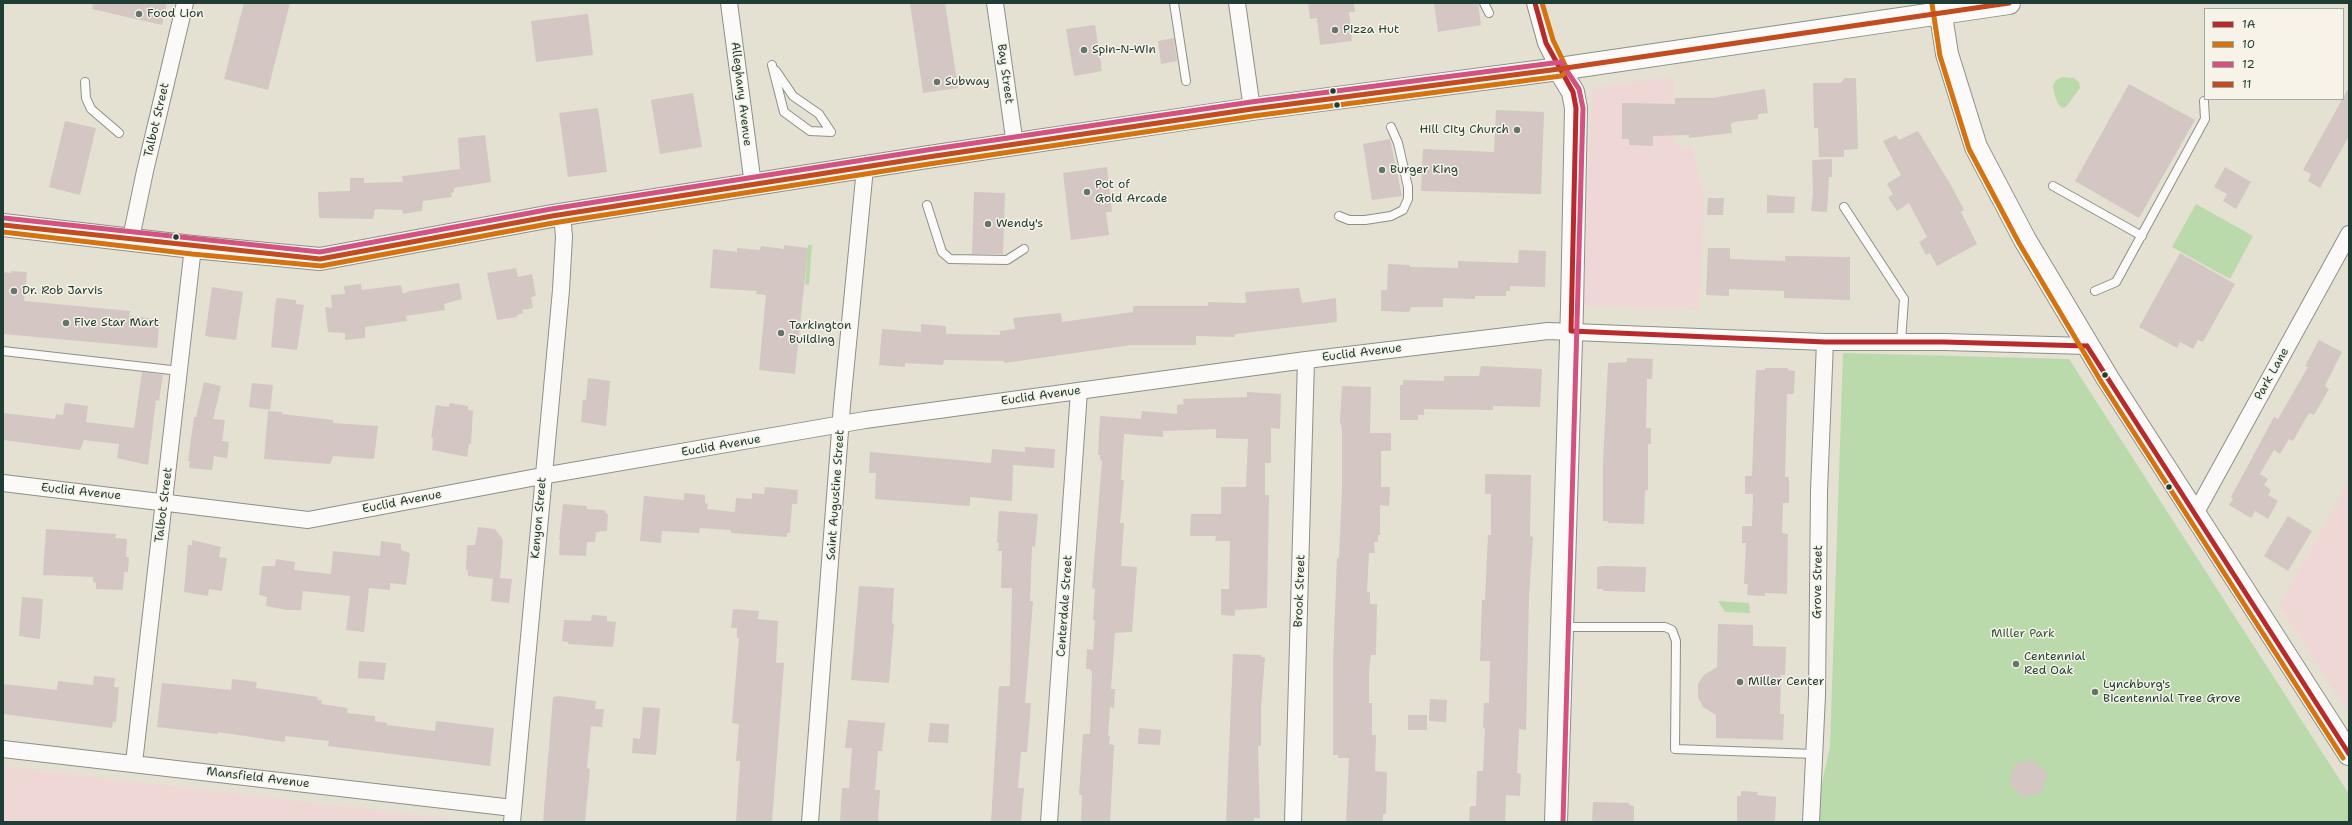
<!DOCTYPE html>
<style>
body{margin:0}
#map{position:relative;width:2352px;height:825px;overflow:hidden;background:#e4e1d3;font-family:"Shantell Sans",sans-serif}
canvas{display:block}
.frame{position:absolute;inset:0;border:4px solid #1f3d34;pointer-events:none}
.legend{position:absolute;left:2204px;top:8px;width:140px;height:92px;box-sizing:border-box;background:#f7f3e8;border:1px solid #a1aaa0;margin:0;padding:5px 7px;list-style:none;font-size:12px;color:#1f3d34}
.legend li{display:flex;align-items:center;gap:8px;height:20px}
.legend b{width:20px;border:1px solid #a1aaa0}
</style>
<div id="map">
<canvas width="2352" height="825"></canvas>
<div class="frame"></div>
<ul class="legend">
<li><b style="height:5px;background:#b72b2c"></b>1A</li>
<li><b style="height:5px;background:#d57310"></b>10</li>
<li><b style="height:5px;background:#d45280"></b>12</li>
<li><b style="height:5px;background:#c24b20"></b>11</li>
</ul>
</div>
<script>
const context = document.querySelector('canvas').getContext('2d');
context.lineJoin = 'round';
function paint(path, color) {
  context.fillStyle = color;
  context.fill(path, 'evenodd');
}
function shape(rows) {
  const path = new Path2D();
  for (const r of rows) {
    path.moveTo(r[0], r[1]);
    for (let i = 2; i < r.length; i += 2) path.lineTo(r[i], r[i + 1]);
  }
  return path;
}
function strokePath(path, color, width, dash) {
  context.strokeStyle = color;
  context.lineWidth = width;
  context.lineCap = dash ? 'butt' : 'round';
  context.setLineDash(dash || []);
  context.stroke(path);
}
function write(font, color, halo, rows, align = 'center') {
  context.font = font + ' "Shantell Sans",sans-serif';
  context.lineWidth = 3;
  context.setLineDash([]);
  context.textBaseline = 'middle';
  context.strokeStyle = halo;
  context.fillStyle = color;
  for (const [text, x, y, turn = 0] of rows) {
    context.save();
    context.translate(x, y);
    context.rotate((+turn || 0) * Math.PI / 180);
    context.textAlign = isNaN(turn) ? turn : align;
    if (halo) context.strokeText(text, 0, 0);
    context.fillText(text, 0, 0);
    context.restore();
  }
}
paint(shape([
 [1673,77,1674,144,1693,149,1704,197,1700,310,1583,306,1592,90,1609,85],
 [2349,480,2349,714,2279,606],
 [3,766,477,822,3,822]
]), '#eed7d4');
paint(shape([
 [2062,77,2074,78,2079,82,2080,88,2066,107,2062,108,2058,104,2055,96,2053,86,2056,80],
 [2196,204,2253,236,2230,279,2172,247],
 [808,245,812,245,809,285,805,284],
 [1843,353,2069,359,2349,794,2349,822,1816,822,1816,811,1830,746],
 [1718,601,1749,603,1750,613,1725,612]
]), '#badaab');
paint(shape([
 [93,3,167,3,162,25,92,9],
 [244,3,290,3,268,90,224,79],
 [910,3,945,3,958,88,923,93],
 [1308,3,1354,3,1355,12,1349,12,1352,41,1320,45,1317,18,1310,19],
 [1434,3,1478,3,1481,25,1438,32],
 [588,14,593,55,536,62,531,21],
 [1095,25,1102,71,1074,76,1066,29],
 [1174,38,1177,61,1161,64,1158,41],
 [1845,78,1856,78,1858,149,1844,150,1844,157,1819,157,1818,128,1814,128,1813,83,1840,83],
 [2129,84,2195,120,2139,218,2075,181],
 [2349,87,2349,136,2320,188,2308,181,2311,174,2303,170],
 [1765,89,1768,113,1758,114,1758,119,1734,122,1731,124,1732,133,1689,138,1689,135,1653,136,1653,146,1629,145,1629,139,1622,139,1622,103,1675,104,1675,98,1712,98],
 [693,93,702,147,660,154,651,100],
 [598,108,607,172,568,177,559,113],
 [1496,110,1544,112,1541,194,1421,191,1423,149,1494,152],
 [65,121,96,128,80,195,49,187],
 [1918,131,1952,187,1964,210,1961,212,1977,244,1937,266,1930,253,1926,255,1919,242,1927,237,1909,203,1897,211,1888,197,1893,194,1887,184,1901,175,1883,141,1896,135,1899,140],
 [485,135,491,182,454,188,454,192,451,193,452,197,423,201,422,211,403,214,402,210,375,209,373,219,319,218,318,192,350,191,350,178,364,178,364,183,403,182,402,176,460,169,458,138],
 [1390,139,1402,196,1372,200,1363,144],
 [1832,159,1832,177,1829,177,1827,212,1811,211,1813,194,1812,160],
 [1107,167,1112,212,1106,212,1109,235,1071,240,1063,173],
 [2225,167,2251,182,2236,209,2223,201,2227,194,2214,187],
 [974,192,1005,193,1003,254,972,254],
 [1767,195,1795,197,1794,213,1767,213],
 [1708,198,1724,198,1723,215,1707,215],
 [784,245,808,248,795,374,759,370,766,295,756,294,757,291,710,288,713,249,737,252,737,248,760,250,761,246,784,249],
 [1708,248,1730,248,1730,259,1785,261,1785,256,1850,257,1850,300,1784,298,1784,291,1729,289,1729,296,1706,295],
 [1519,250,1546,251,1545,287,1510,286,1510,291,1506,291,1506,296,1475,296,1475,299,1443,298,1443,307,1411,307,1409,312,1381,311,1381,290,1387,290,1388,264,1410,265,1410,267,1458,268,1458,261,1518,263],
 [2180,253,2235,284,2203,342,2198,340,2193,349,2180,342,2177,348,2139,327],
 [516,268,518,277,532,274,536,296,531,297,533,308,522,310,523,313,517,315,517,317,497,320,487,273],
 [11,271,27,272,24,301,130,311,129,316,160,319,157,348,3,334,3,272,11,273],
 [459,283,462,299,444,304,445,310,406,316,407,321,365,327,365,338,345,340,345,333,328,332,325,307,332,308,331,295,345,294,344,286,361,284,362,290,401,285,403,294,410,291],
 [212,287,243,292,236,340,205,336],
 [1299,288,1302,303,1336,298,1337,322,1235,334,1234,337,1196,336,1196,345,1131,345,1004,363,1004,361,944,360,943,365,905,363,905,367,879,365,882,329,921,332,921,324,946,326,946,334,1000,335,1000,331,1015,329,1013,318,1061,313,1062,322,1133,312,1133,306,1208,306,1208,302,1246,303,1245,292],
 [279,298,296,300,296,304,304,305,297,350,271,347,276,299],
 [2319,340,2342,352,2325,386,2329,389,2314,415,2310,413,2307,416,2293,441,2289,439,2280,454,2274,450,2260,474,2268,479,2264,485,2271,490,2268,495,2278,501,2268,519,2255,511,2251,518,2229,505,2233,499,2231,497,2274,417,2278,419,2308,367,2305,366],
 [1627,358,1653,359,1652,379,1647,379,1646,428,1651,428,1651,444,1648,444,1648,490,1645,490,1644,524,1608,523,1608,521,1603,521,1603,462,1608,363,1627,362],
 [1481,366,1542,369,1540,407,1493,406,1493,410,1424,409,1424,415,1418,415,1418,420,1400,420,1400,385,1403,385,1403,380,1444,381,1444,376,1479,376],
 [1765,368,1788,368,1788,370,1795,371,1794,394,1787,394,1785,477,1789,477,1789,503,1783,503,1782,533,1788,534,1787,594,1765,593,1765,596,1747,595,1748,584,1744,584,1746,543,1742,543,1742,526,1752,526,1753,494,1745,494,1745,476,1752,476,1756,370,1765,370],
 [142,372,163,375,159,401,156,400,148,465,117,458,119,444,84,440,80,450,3,440,3,413,55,419,56,414,63,415,65,403,88,406,86,422,134,428],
 [588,378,610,381,606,426,581,422,583,400,586,400],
 [204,382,221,386,213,419,225,420,222,441,229,442,227,458,214,456,212,470,189,468,190,461,188,461,194,417,196,417],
 [252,383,273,385,270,410,249,407],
 [1342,386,1371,387,1370,433,1391,433,1391,451,1381,451,1381,487,1390,487,1389,506,1380,505,1380,535,1378,535,1378,542,1374,542,1375,553,1369,553,1367,592,1370,592,1370,604,1377,604,1376,655,1371,655,1369,670,1369,703,1372,703,1372,735,1376,735,1375,771,1387,772,1386,814,1383,814,1383,822,1346,822,1349,758,1338,758,1338,755,1333,755,1333,663,1337,558,1339,558,1342,488,1342,429,1340,421],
 [1247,392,1281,394,1280,429,1271,428,1271,463,1265,463,1265,495,1269,495,1267,608,1235,610,1235,616,1221,615,1221,589,1229,589,1230,541,1215,541,1216,536,1190,536,1191,514,1221,514,1221,487,1246,487,1248,439,1216,438,1216,429,1163,431,1163,437,1124,434,1121,480,1124,480,1120,523,1124,523,1121,566,1137,567,1132,632,1115,633,1111,689,1115,689,1114,708,1110,707,1108,736,1110,736,1109,744,1114,745,1110,822,1081,822,1082,795,1079,795,1083,734,1090,734,1092,672,1090,669,1086,669,1087,649,1093,650,1095,620,1093,620,1095,589,1092,588,1102,461,1100,460,1100,455,1098,455,1100,416,1141,419,1142,411,1177,414,1177,405,1184,404,1183,399,1247,397],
 [450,403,468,406,468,410,473,411,471,444,469,444,467,457,432,450,433,438,431,438,436,405,449,407],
 [268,411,282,412,282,414,333,420,333,423,378,426,374,459,333,456,330,464,264,459],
 [1025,447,1055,449,1054,468,1013,465,1012,501,970,497,970,506,875,499,876,473,869,473,870,452,991,463,992,449,1025,452],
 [1485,474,1531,475,1530,536,1533,537,1529,597,1526,730,1519,729,1517,773,1521,774,1520,796,1506,795,1505,822,1469,822,1470,806,1476,806,1477,771,1483,771,1485,728,1483,728,1484,703,1489,703,1490,661,1480,661,1482,600,1485,600,1488,535,1491,535,1491,494,1485,494],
 [765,487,798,490,797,504,792,504,790,533,787,533,787,537,731,533,731,530,700,528,699,533,662,531,661,543,640,541,644,496,684,500,684,493,705,495,705,503,708,504,707,509,735,512,736,498,752,499,752,493,764,494],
 [563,504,587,506,586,509,604,510,608,515,607,531,596,532,595,542,587,542,586,556,559,555,560,540,559,540],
 [999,511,1038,514,1035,547,1032,546,1030,601,1033,601,1025,703,1031,703,1027,752,1021,752,1018,788,1024,788,1021,822,991,822,999,686,1010,686,1011,634,1012,588,1001,588,1002,551,998,551,999,543,997,542],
 [2288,516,2312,531,2288,571,2264,556],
 [478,527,495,529,503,540,500,578,512,579,509,603,491,601,493,579,468,576,468,570,466,570,467,545,475,545],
 [46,529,116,534,115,538,127,539,126,557,129,557,128,572,124,572,123,590,96,589,96,583,93,582,93,577,43,575],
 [192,540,221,547,219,557,227,558,222,591,209,589,208,596,184,592,188,545,192,545],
 [381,541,401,544,401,550,410,553,406,585,390,583,390,590,369,588,364,632,346,630,350,596,303,591,301,610,287,610,266,606,267,597,259,595,262,566,275,566,276,559,295,562,294,570,331,574,333,551,380,556],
 [1604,566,1646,567,1645,592,1603,591,1603,589,1597,589,1597,567],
 [859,586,894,588,892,623,894,624,889,683,851,680],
 [22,597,43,599,40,639,19,636],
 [733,609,759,611,758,619,778,621,776,663,784,663,772,822,736,822,740,761,736,761,739,724,732,723,739,638,737,638,737,628,731,628],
 [592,615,607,616,607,621,616,622,613,647,568,644,568,642,562,641,564,620,591,621],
 [1718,624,1753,625,1753,646,1786,647,1785,675,1781,675,1780,714,1784,714,1783,740,1716,738,1716,715,1703,707,1698,697,1698,684,1704,675,1717,667],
 [1233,654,1261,655,1261,657,1265,657,1261,708,1261,746,1258,746,1260,818,1254,818,1254,822,1226,822],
 [359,661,386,663,384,680,358,678],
 [94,676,115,678,114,687,119,687,116,722,113,722,112,728,3,714,3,684,57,690,58,681,93,685],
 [232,679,257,682,256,688,318,697,317,700,322,700,321,704,348,708,347,713,375,716,375,721,387,723,387,725,435,731,436,721,494,728,490,766,328,746,329,741,285,736,285,742,218,732,218,734,157,727,162,683,231,690],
 [559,696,596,701,595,709,604,709,602,727,591,726,587,768,590,769,585,822,543,822,553,697],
 [1430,699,1447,700,1446,722,1429,721],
 [643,707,660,708,656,755,632,753,633,738,640,739],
 [1408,715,1427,715,1427,730,1408,730],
 [848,720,885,723,882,751,878,751,875,790,880,790,878,822,840,822,842,788,849,788,852,748,845,748],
 [930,723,949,724,948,743,928,742],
 [1139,728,1161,730,1160,745,1138,744],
 [2034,760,2047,774,2041,793,2022,797,2009,783,2015,764],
 [1741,791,1758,792,1757,795,1776,797,1775,822,1737,822,1737,796,1741,796],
 [1593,802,1629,803,1629,805,1634,806,1634,822,1592,822]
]), '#d3c6c3');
const lane = shape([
 [1174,3,1186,81],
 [1484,3,1489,13],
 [772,65,784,112,810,131,831,132],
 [776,71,793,96,819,114,831,132],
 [85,82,86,98,91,109,119,133],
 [2053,186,2142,236],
 [927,205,942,252,950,259,1007,260,1024,249],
 [1844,207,1904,299,1901,342],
 [1339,216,1349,220,1365,220,1391,216,1403,210,1408,199,1408,187,1398,143,1391,127],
 [2095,291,2116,282,2205,119,2204,101],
 [3,351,180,371],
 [1564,627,1665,627,1672,630,1676,641,1675,749,1814,754]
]);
const street = shape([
 [729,3,753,185],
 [995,3,1015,145],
 [1237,3,1252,109],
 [1535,3,1546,43,1559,69],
 [131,238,145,171,185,3],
 [3,483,308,520,542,476,865,420,1306,360,1548,331,1825,342,1944,342,2087,346],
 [2195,514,2349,234],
 [3,749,513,808],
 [134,763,193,247],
 [512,822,561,290,564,237,562,214],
 [810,822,842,405,865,168],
 [1049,822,1079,391],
 [1293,822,1306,360],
 [1811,822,1817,695,1819,491,1825,342]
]);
const secondary = shape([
 [1939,3,1947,54,1976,147,2025,240,2108,379,2349,754],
 [3,225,193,247,320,259,552,216,928,157,1252,109,1559,69,2009,3],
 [1556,822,1572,308,1576,108,1573,92,1559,69]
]);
strokePath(lane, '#8d9088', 10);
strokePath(street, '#8d9088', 18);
strokePath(secondary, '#8d9088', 24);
strokePath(lane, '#fbfaf8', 8);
strokePath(street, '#fbfaf8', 16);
strokePath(secondary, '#fbfaf8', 22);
strokePath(shape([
 [1535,3,1546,43,1573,92,1576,108,1571,331],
 [1571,331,1825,342,1944,342,2087,346],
 [2087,346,2349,754]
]), '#b72b2c', 5);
strokePath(shape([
 [1932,4,1940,56,1969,149,2019,243,2102,383,2343,758],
 [3,232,192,254,321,266,553,223,929,164,1253,116,1561,76,1565,73,1566,67,1553,40,1542,3]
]), '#d57310', 5);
strokePath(shape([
 [4,218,320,252,551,209,927,150,1251,102,1561,62,1579,89,1583,108,1563,822]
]), '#d45280', 5);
strokePath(shape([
 [3,225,320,259,552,216,928,157,1252,109,1559,69,2009,3]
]), '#c24b20', 5);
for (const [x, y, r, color] of [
 [139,14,4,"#64766c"],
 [1335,30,4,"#64766c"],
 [1084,50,4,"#64766c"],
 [937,82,4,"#64766c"],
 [1333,91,3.5,"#1f3d34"],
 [1337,105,3.5,"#1f3d34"],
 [1517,130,4,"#64766c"],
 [1382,170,4,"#64766c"],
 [1087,192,4,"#64766c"],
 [988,224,4,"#64766c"],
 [176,237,3.5,"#1f3d34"],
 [14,291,4,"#64766c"],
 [66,323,4,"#64766c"],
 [781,333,4,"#64766c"],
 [2105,375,3.5,"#1f3d34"],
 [2169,487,3.5,"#1f3d34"],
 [2016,664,4,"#64766c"],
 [1740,682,4,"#64766c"],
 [2095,692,4,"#64766c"]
]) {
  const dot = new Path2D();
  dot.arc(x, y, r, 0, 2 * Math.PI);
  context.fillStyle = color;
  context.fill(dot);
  strokePath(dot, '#f7f3e8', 1.5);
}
write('12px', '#1f3d34', '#f7f3e8', [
 ["Food Lion",147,14],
 ["Pizza Hut",1343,30],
 ["Spin-N-Win",1092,50],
 ["Subway",945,82],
 ["Hill City Church",1509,130,"right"],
 ["Burger King",1390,170],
 ["Pot of",1095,185],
 ["Gold Arcade",1095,199],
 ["Wendy's",996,224],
 ["Dr. Rob Jarvis",22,291],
 ["Five Star Mart",74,323],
 ["Tarkington",789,326],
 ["Building",789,340],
 ["Centennial",2024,657],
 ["Red Oak",2024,671],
 ["Miller Center",1748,682],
 ["Lynchburg's",2103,685],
 ["Bicentennial Tree Grove",2103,699]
], 'left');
write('12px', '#1f3d34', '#f7f3e8', [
 ["Bay Street",1005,74,82],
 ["Alleghany Avenue",741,94,83],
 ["Talbot Street",157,120,-77],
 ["Euclid Avenue",1362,353,-7],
 ["Park Lane",2272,374,-61],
 ["Euclid Avenue",1041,396,-8],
 ["Euclid Avenue",721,446,-10],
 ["Euclid Avenue",81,492,6],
 ["Saint Augustine Street",836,495,-86],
 ["Euclid Avenue",402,502,-11],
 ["Talbot Street",164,505,-83],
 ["Kenyon Street",539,518,-85],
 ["Grove Street",1818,582,-89],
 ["Brook Street",1300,591,-88],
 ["Centerdale Street",1065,606,-86],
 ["Mansfield Avenue",258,778,7]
]);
write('12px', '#375b45', '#f7f3e8', [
 ["Miller Park",2023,634]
]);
</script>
